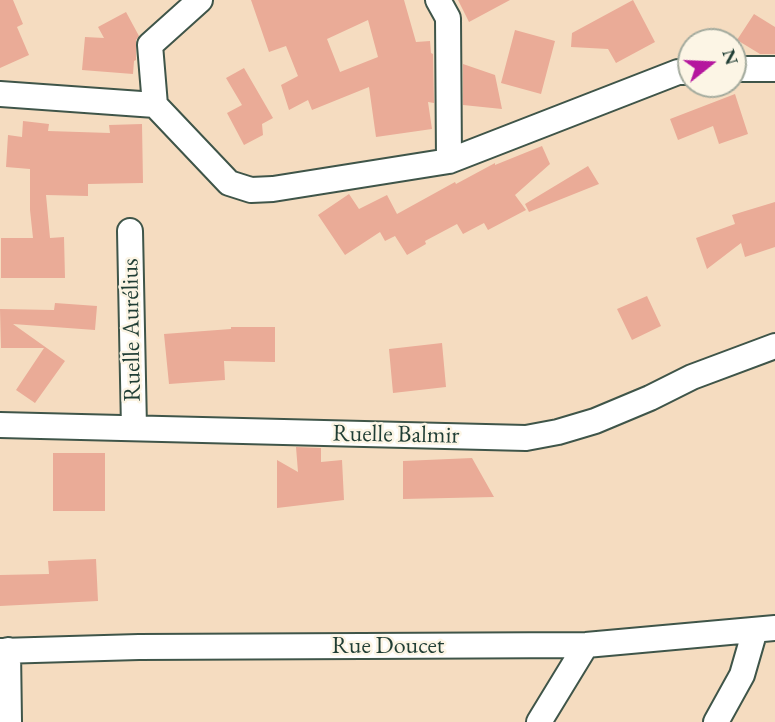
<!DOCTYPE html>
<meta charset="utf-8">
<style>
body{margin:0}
#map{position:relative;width:775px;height:722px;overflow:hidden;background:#f5dcc0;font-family:"EB Garamond",serif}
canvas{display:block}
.north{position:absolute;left:677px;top:28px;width:70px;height:70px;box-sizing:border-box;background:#fcf5e5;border:2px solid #a4ab9e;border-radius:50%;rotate:72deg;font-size:19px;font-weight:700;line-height:28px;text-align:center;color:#1f3d34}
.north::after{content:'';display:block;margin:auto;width:24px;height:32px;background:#b5179e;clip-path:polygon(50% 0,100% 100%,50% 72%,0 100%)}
</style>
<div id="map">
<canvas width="775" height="722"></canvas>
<div class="north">N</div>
</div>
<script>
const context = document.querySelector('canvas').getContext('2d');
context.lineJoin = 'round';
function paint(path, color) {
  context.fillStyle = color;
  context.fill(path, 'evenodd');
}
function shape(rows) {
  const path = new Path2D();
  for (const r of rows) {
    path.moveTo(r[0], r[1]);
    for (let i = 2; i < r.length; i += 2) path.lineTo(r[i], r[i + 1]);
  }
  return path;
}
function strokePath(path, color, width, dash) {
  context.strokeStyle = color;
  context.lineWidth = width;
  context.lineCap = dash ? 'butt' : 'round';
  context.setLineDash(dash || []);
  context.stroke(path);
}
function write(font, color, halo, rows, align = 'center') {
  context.font = font + ' "EB Garamond",serif';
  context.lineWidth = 5;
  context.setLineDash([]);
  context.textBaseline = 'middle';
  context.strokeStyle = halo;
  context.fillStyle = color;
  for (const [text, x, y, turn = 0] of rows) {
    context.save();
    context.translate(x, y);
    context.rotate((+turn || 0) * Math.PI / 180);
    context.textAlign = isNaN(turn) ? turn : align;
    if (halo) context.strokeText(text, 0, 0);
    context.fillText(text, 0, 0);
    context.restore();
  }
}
paint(shape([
 [0,0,13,0,23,24,17,27,29,55,0,68],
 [251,0,404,0,416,42,430,41,431,53,433,54,434,103,428,102,432,129,376,137,369,87,312,110,308,100,289,110,281,85,298,76,286,46,269,52],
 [368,20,378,57,340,72,327,39],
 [458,0,510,0,469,22],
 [633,0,655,42,616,63,608,49,571,47,572,33],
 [126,12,139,36,136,40,136,60,134,61,133,74,82,70,85,37,104,38,98,27],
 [754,14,775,27,775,54,760,54,737,40],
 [515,30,555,41,541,94,501,83],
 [463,64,495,75,502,109,463,105],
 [244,68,273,118,262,124,263,135,244,145,227,113,242,105,226,78],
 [735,94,748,134,719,144,713,126,678,140,670,119],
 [23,121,49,124,48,131,110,133,109,125,142,124,143,183,88,184,88,196,46,195,50,238,64,237,65,278,1,278,1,238,33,238,30,210,30,169,6,167,8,135,22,137],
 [542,146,550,164,515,195,526,210,488,230,484,223,463,234,457,224,425,241,426,244,407,255,395,236,385,241,380,232,345,255,318,215,349,194,359,209,387,195,397,214,455,182,456,184,495,163,495,165],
 [588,166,599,184,529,212,525,204],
 [775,202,775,247,745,257,741,243,707,269,696,238,735,224,732,215],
 [647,296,661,326,632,340,617,309],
 [55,303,97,306,95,330,13,324,65,361,35,403,16,390,44,348,1,348,0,309,54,310],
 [231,327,275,327,275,362,224,361,225,380,169,384,164,334,231,329],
 [442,343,446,387,393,393,389,349],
 [296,447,321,448,321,462,342,460,344,500,277,508,277,460,298,472],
 [53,453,105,453,105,511,53,511],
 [472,458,494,497,403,499,403,461],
 [96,559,98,601,0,606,0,575,49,574,48,561]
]), '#eaab97');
const minor = shape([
 [438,0,448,18,449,161],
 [733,69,775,69],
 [0,94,155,105,229,183,251,190,273,189,449,161,678,72,691,72],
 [155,105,150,45,200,0],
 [130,231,134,428],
 [0,425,526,438,558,432,595,421,650,398,692,377,775,346],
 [8,650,9,722],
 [0,651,139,647,586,645,775,628],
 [539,722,586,645],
 [716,722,742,675,755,630]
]);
strokePath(minor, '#3f5549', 28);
strokePath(minor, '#fff', 24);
write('24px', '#1f3d34', '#fcf5e5', [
 ["Ruelle Aurélius",132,330,-91],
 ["Ruelle Balmir",396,435,1],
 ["Rue Doucet",388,646]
]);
</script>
